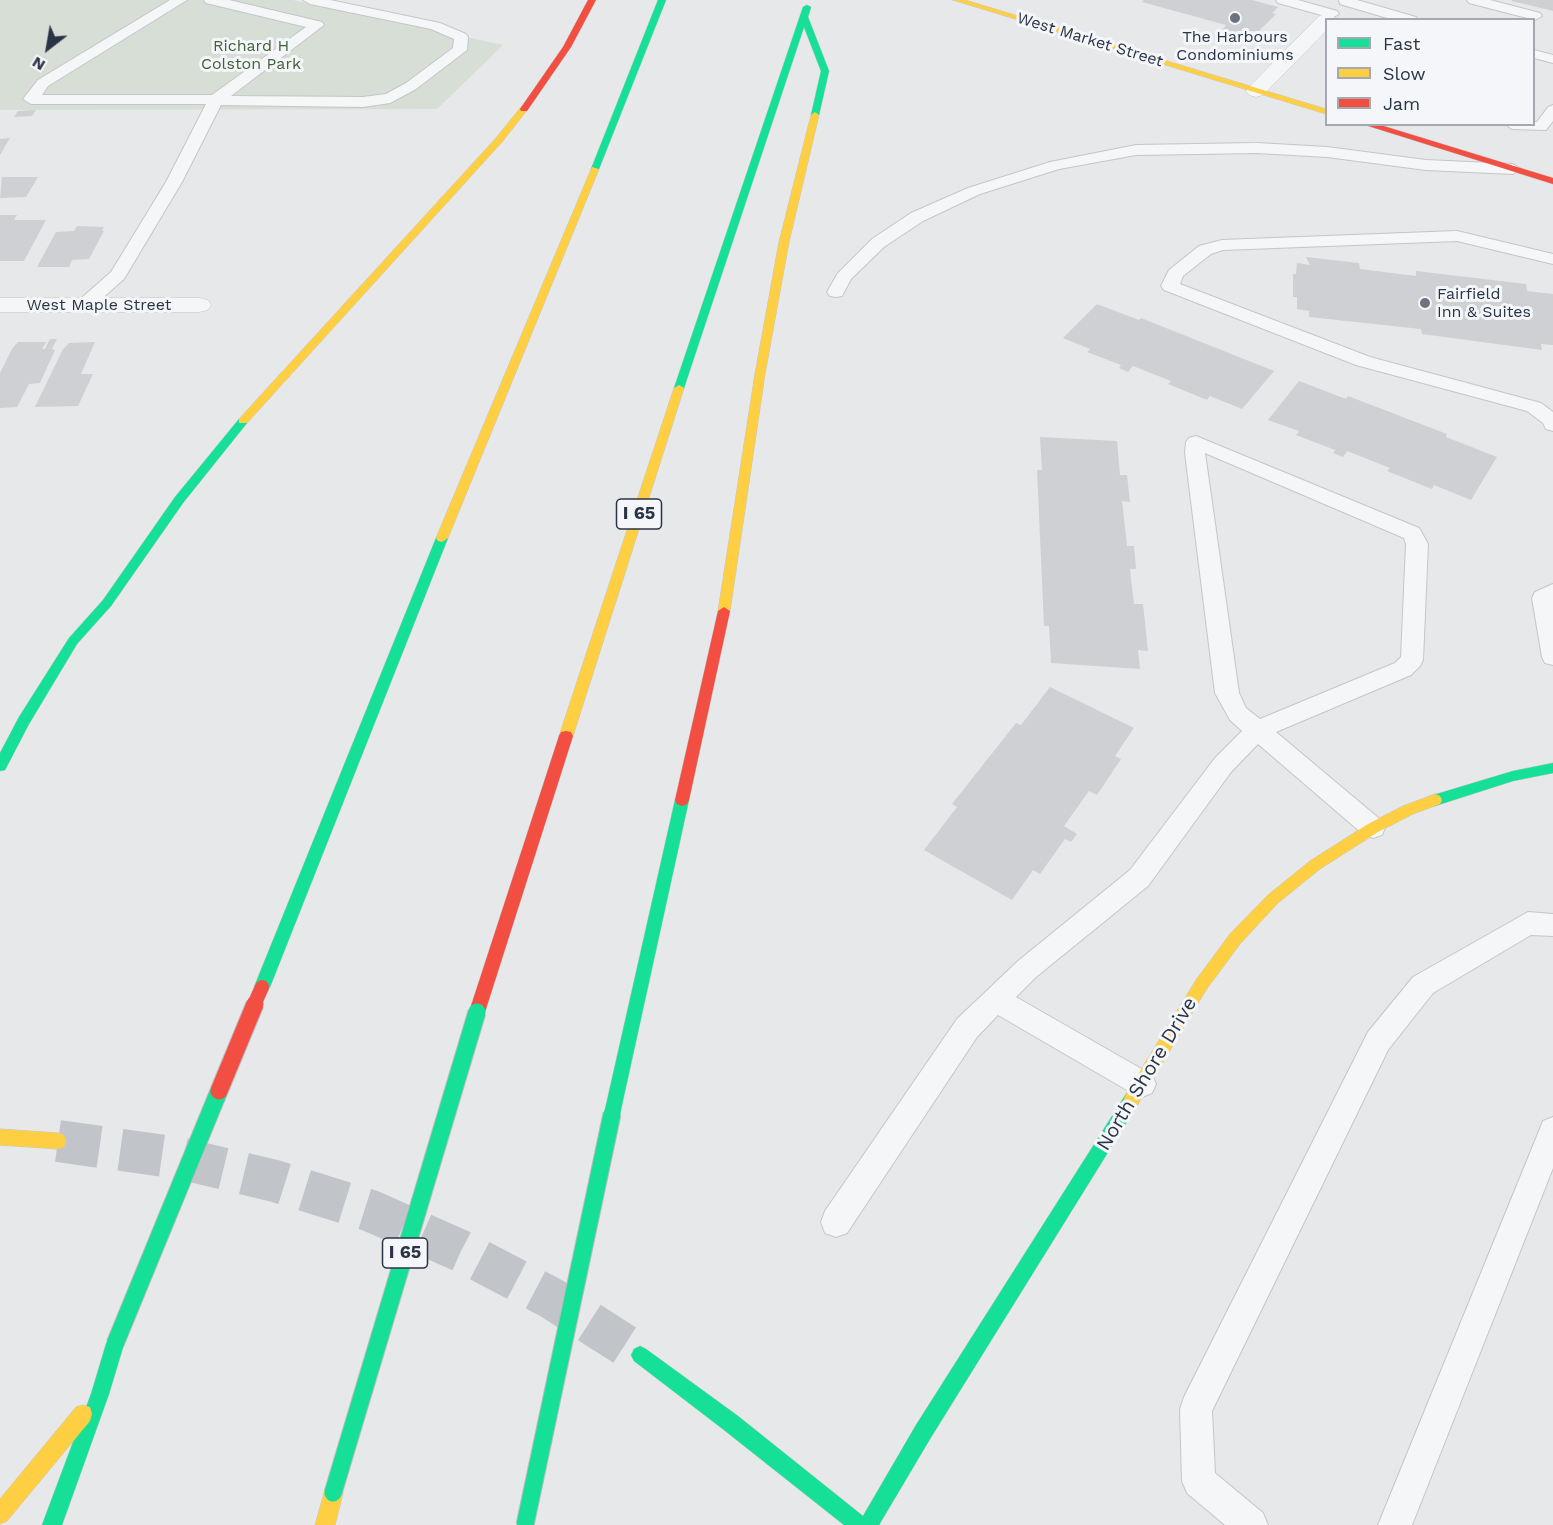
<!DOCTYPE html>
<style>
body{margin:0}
#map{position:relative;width:1553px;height:1525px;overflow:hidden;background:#e6e8ea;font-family:"Work Sans",sans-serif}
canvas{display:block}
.legend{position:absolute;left:1325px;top:18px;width:210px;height:108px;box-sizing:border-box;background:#f4f6f9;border:2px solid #a4a8b1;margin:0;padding:8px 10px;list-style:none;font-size:18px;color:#2b3445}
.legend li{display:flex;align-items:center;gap:12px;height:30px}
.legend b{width:30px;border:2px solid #a4a8b1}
.north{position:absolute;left:18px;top:18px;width:60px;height:60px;-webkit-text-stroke:4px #f4f6f9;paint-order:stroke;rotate:211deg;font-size:16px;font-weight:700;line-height:24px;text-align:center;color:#2b3445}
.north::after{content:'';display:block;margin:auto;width:21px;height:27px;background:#2b3445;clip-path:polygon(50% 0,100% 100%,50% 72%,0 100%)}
</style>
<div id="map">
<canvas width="1553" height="1525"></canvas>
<ul class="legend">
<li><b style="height:8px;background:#16e098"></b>Fast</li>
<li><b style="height:8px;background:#ffcf43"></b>Slow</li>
<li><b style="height:8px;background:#f24e42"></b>Jam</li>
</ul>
<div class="north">N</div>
</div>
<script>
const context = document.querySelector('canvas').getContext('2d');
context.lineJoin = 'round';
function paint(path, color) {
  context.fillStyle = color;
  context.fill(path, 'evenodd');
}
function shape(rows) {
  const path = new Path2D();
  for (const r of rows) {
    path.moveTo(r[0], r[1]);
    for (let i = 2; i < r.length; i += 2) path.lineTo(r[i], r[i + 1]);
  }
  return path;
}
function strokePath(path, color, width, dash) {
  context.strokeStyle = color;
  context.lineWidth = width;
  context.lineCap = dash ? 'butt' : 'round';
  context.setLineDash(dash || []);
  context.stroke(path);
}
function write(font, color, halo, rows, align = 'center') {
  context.font = font + ' "Work Sans",sans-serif';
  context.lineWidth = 6;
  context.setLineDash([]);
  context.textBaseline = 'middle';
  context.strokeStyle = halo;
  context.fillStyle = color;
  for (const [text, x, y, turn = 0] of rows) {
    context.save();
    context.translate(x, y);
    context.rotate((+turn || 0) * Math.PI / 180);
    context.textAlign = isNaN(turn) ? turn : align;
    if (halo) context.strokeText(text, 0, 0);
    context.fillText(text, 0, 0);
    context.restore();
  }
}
paint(shape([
 [0,0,293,0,503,45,437,109,0,110]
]), '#d6ded6');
paint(shape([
 [1144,0,1252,0,1278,7,1272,13,1276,14,1259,31,1247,31,1243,35,1222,30,1226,25,1142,2],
 [1512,0,1553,0,1553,11,1512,1],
 [36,110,32,116,14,117,18,111],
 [10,138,0,155,0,139],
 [2,177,38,177,26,197,0,198],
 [0,215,17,215,14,220,46,220,24,261,0,261],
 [77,226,104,227,102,231,104,231,89,259,72,260,69,267,37,267,56,232,74,231],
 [1306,257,1359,263,1360,269,1416,276,1416,271,1526,284,1527,291,1553,294,1553,345,1541,344,1542,350,1422,334,1421,329,1309,317,1309,311,1297,309,1297,297,1293,297,1293,274,1296,274,1297,263,1310,265],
 [1097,304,1139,320,1141,318,1274,371,1242,409,1210,396,1207,400,1168,384,1171,381,1133,366,1128,372,1119,368,1121,365,1087,352,1090,349,1063,338],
 [50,339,57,339,52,349,55,350,40,383,29,384,17,407,0,408,0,373,12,349,18,342,46,342,42,349,45,349],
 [95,342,81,374,93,374,78,406,35,407,63,349,69,343],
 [1299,381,1346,399,1348,396,1447,434,1446,437,1497,457,1471,500,1434,485,1432,489,1387,471,1390,468,1347,451,1343,457,1333,453,1335,450,1296,435,1299,431,1268,420],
 [1040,437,1117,441,1120,475,1127,475,1130,502,1122,501,1127,546,1134,546,1136,569,1130,569,1134,604,1143,604,1148,651,1138,650,1140,669,1051,663,1049,626,1044,626,1037,470,1042,470],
 [1050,687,1134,728,1115,756,1121,759,1097,795,1089,791,1064,826,1077,834,1071,842,1065,839,1040,874,1033,870,1012,900,924,850,957,807,952,804,1016,723,1021,725]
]), '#ced0d3');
strokePath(shape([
 [58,1141,179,1158,275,1181,371,1211,461,1251,551,1298,640,1355]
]), '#c1c4c9', 42, [42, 21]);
const lane = shape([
 [170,0,187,0,48,86,42,95,212,95,306,27,206,3,204,0,229,0,322,22,324,25,231,96,363,97,386,94,406,83,453,48,454,39,431,29,310,4,303,0,330,0,440,23,466,34,468,37,467,50,416,89,390,103,363,107,221,105,182,182,124,279,90,309,78,309,75,305,78,301,111,272,166,182,206,104,31,104,23,99,38,80,170,0],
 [1276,0,1298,0,1337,11,1339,14,1332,18,1278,3,1276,0],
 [1339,0,1357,0,1416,17,1418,20,1394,20,1340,4,1339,0],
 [1467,0,1490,0,1540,13,1542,16,1535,20,1469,3,1467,0],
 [1534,50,1553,55,1553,63,1534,58,1534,50],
 [1553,105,1553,121,1546,130,1512,129,1505,124,1534,124,1534,122,1537,122,1548,107,1553,105],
 [1257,143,1327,147,1426,160,1513,164,1521,169,1513,174,1426,170,1327,157,1257,153,1136,155,1059,169,980,194,923,221,884,247,851,279,842,296,836,297,830,296,827,292,838,273,872,239,911,213,968,188,1050,162,1136,145,1257,143],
 [1457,231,1553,254,1553,264,1457,241,1223,250,1211,254,1183,276,1180,284,1370,357,1541,403,1553,412,1553,431,1546,429,1543,423,1527,411,1356,365,1164,290,1161,286,1169,270,1199,246,1222,240,1457,231],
 [1196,436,1419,528,1422,533,1428,544,1423,660,1420,666,1411,675,1276,732,1382,821,1385,828,1382,835,1373,838,1364,835,1258,744,1231,772,1148,886,1036,977,1016,997,1152,1075,1156,1084,1152,1093,1142,1097,1132,1093,998,1015,977,1037,847,1233,836,1237,825,1233,821,1222,825,1211,957,1019,1018,961,1130,870,1215,758,1242,731,1230,720,1215,693,1185,453,1186,442,1189,438,1196,436],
 [1205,453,1404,538,1406,544,1401,657,1395,663,1260,719,1246,708,1239,693,1205,453],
 [1553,584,1553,665,1545,663,1542,657,1532,598,1535,592,1553,584],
 [1528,912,1553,914,1553,936,1531,935,1433,993,1388,1050,1212,1411,1215,1473,1263,1513,1268,1525,1225,1525,1187,1493,1182,1481,1180,1409,1184,1397,1368,1032,1413,977,1528,912],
 [1553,1117,1553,1168,1412,1525,1378,1525,1539,1131,1543,1121,1553,1117]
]);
const street = shape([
 [1326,14,1333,16,1335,20,1326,20,1326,31,1263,95,1256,97,1249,95,1246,91,1249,87,1319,16,1326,14],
 [0,298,199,298,208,300,211,305,208,310,199,312,0,312,0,298]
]);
const fast = shape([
 [658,0,666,0,599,169,592,171,591,169,658,0],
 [807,5,811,7,808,17,829,71,819,115,815,118,811,115,821,71,804,27,684,388,683,390,675,390,674,388,803,7,807,5],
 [243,418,247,419,247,423,183,503,111,606,77,644,29,724,5,770,0,771,0,753,19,717,69,638,103,600,175,497,239,419,243,418],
 [442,534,448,538,270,987,267,992,262,994,257,992,254,987,436,538,442,534],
 [1553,763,1553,773,1513,781,1435,806,1430,804,1428,800,1430,796,1513,771,1553,763],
 [682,794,687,796,689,800,620,1114,618,1119,612,1122,606,1119,604,1114,675,800,677,796,682,794],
 [1132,1091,1138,1094,1140,1099,1138,1104,930,1439,879,1525,844,1525,724,1430,634,1361,631,1355,634,1349,640,1346,646,1349,738,1416,863,1516,916,1425,1126,1094,1132,1091],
 [115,1335,121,1338,124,1344,109,1394,62,1525,42,1525,91,1394,106,1344,109,1338,115,1335]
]);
const slow = shape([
 [953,0,965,0,1326,109,1326,114,953,0],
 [521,107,528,109,502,142,247,423,239,423,239,419,496,138,521,107],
 [815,112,819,115,789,242,765,374,730,611,724,615,718,611,755,374,779,242,811,115,815,112],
 [592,167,599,169,448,538,442,542,438,541,436,538,592,167],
 [679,385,684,388,573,736,571,740,561,740,559,736,674,388,679,385],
 [1435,794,1440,796,1442,800,1440,804,1413,814,1378,832,1320,869,1278,903,1240,944,1206,990,1138,1104,1132,1107,1126,1104,1124,1099,1126,1094,1196,980,1230,934,1268,895,1310,861,1368,824,1403,806,1435,794],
 [0,1129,58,1133,64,1135,66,1141,64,1147,58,1149,0,1145,0,1129],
 [83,1405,90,1407,92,1414,90,1421,7,1521,0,1524,0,1499,76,1407,83,1405],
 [333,1483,340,1486,343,1493,335,1525,315,1525,326,1486,333,1483]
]);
const jam = shape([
 [588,0,596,0,571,47,527,111,521,111,520,109,563,47,588,0],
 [1362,124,1377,124,1553,178,1553,184,1362,124],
 [724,607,730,611,689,800,687,804,682,806,677,804,675,800,718,611,724,607],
 [566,731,571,732,573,736,485,1012,482,1017,477,1019,472,1017,469,1012,559,736,561,732,566,731]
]);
strokePath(lane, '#c4c6c8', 2);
strokePath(street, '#c4c6c8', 1);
strokePath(fast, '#c4c6c8', 1);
strokePath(slow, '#c4c6c8', 1);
strokePath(jam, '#c4c6c8', 1);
paint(lane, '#f5f6f7');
paint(street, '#f5f6f7');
paint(fast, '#16e098');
paint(slow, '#ffcf43');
paint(jam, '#f24e42');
const fastBridge = shape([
 [115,1344,219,1091],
 [333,1493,477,1012],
 [525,1525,612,1114]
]);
const jamBridgeFar1 = shape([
 [254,1005,262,987]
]);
const jamBridge = shape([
 [219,1091,255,1004]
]);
strokePath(fastBridge, '#b8bbbf', 19, []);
strokePath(jamBridgeFar1, '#b8bbbf', 15, []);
strokePath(jamBridge, '#b8bbbf', 19, []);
strokePath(fastBridge, '#16e098', 17);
strokePath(jamBridgeFar1, '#f24e42', 14);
strokePath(jamBridge, '#f24e42', 17);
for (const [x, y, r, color] of [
 [1235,18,6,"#6c737f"],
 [1425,303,6,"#6c737f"]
]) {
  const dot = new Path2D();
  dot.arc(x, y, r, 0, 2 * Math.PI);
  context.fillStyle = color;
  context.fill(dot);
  strokePath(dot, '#f4f6f9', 2);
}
write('16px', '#2b3445', '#f4f6f9', [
 ["The Harbours",1235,37],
 ["Condominiums",1235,55],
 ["Fairfield",1437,294,"left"],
 ["Inn & Suites",1437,312,"left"]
]);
write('16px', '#2b3445', '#f4f6f9', [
 ["West Market Street",1090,40,17],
 ["West Maple Street",99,305]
]);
write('16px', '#3f6138', '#f4f6f9', [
 ["Richard H",251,46],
 ["Colston Park",251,64]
]);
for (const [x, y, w] of [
 [639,514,45],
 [405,1253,45]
]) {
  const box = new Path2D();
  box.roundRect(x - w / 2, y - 15, w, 30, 4.5);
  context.fillStyle = '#f4f6f9';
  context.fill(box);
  strokePath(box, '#2b3445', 1.5);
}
write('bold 18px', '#2b3445', null, [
 ["I 65",639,514],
 ["I 65",405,1253]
]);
write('20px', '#2b3445', '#f4f6f9', [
 ["North Shore Drive",1147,1074,-59]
]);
</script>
